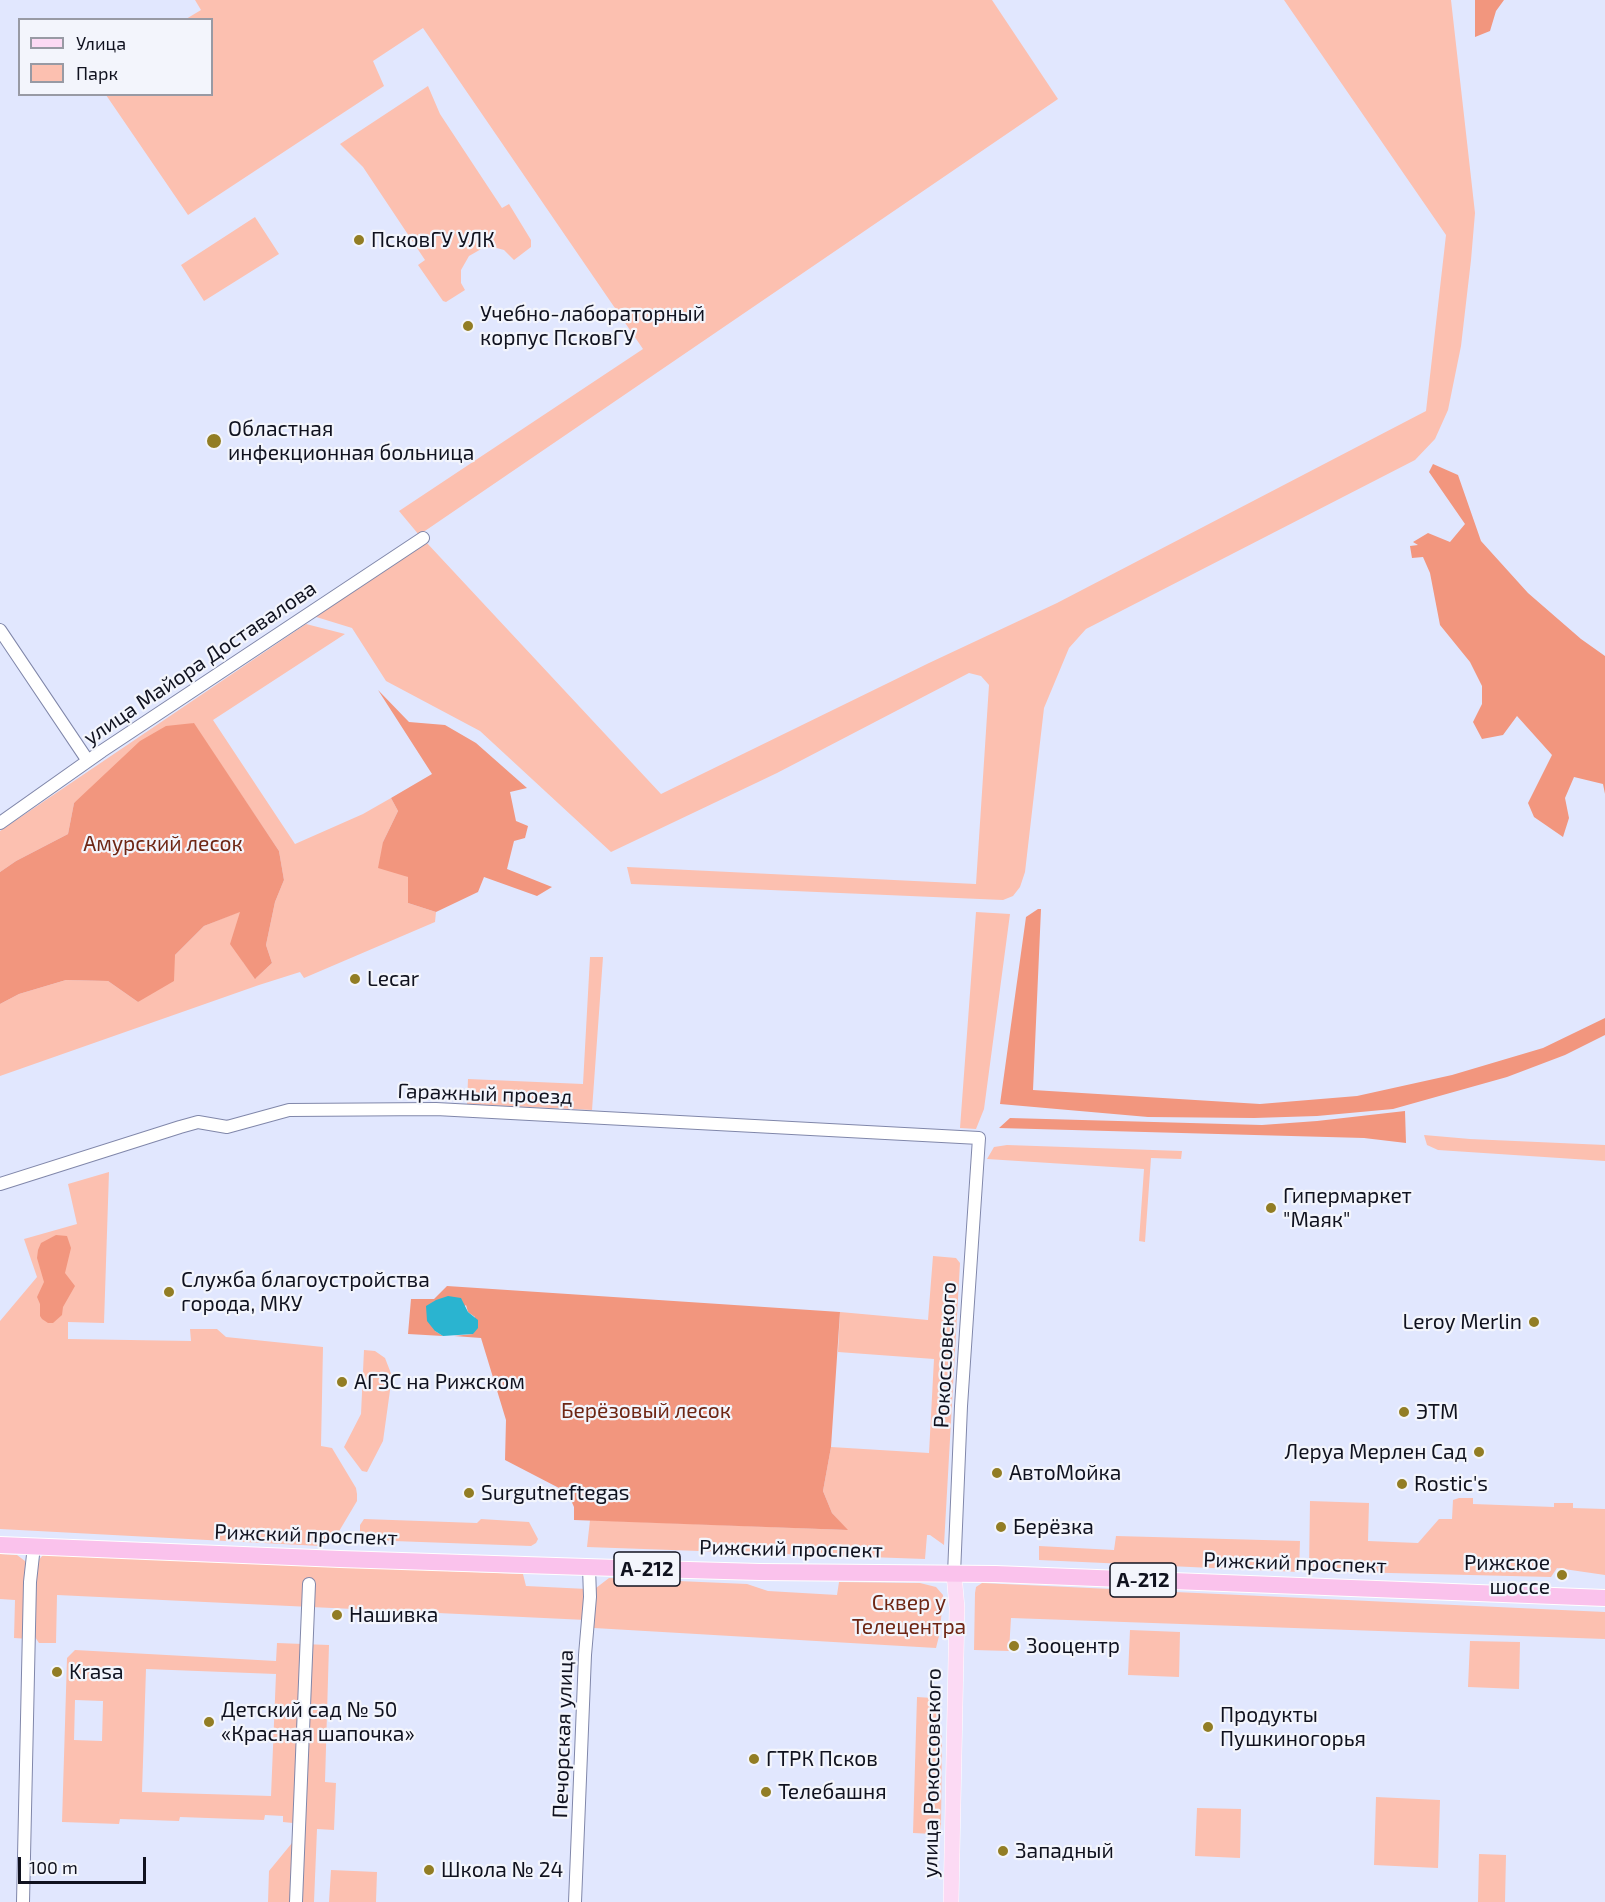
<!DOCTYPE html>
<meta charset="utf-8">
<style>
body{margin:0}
#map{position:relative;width:1605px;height:1902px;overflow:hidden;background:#e1e7fe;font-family:"Exo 2",sans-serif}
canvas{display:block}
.legend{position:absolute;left:18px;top:18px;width:195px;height:78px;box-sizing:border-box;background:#f3f5fc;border:2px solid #989aa4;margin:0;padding:8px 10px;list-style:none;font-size:18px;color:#10121f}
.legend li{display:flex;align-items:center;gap:12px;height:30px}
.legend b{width:30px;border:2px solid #989aa4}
.scale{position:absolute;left:18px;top:1857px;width:128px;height:27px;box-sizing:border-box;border:3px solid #10121f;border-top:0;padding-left:8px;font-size:18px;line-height:21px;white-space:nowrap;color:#10121f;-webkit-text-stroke:4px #f3f5fc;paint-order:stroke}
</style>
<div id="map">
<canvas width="1605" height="1902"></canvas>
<ul class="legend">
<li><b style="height:8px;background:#fcdaf4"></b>Улица</li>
<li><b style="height:16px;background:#fcc0b0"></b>Парк</li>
</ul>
<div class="scale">100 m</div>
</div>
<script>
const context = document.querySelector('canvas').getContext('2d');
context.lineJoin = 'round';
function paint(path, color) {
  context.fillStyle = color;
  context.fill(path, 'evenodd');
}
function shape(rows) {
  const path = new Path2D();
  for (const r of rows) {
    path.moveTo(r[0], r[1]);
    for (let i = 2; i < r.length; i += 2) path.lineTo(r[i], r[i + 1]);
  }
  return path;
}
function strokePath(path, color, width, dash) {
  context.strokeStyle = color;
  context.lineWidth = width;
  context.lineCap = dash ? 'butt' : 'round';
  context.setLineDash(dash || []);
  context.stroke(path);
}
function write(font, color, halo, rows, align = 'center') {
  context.font = font + ' "Exo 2",sans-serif';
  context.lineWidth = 4.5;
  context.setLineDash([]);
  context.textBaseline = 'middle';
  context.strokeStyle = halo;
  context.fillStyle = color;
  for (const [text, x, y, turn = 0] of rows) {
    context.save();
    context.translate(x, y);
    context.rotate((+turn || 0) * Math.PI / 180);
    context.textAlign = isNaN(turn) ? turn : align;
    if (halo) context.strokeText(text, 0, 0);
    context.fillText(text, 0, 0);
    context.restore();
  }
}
paint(shape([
 [195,0,992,0,1058,99,419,535,399,511,643,349,423,28,373,61,384,86,188,215,106,95,212,94,212,20,186,19,201,10],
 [1284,0,1451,0,1475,213,1471,260,1461,346,1448,410,1435,439,1415,460,1086,629,1069,648,1044,708,1025,872,1020,887,1013,896,1003,900,631,884,627,867,976,884,989,685,981,676,969,673,777,773,611,852,480,731,386,681,352,628,313,616,351,593,426,542,661,794,929,663,1057,603,1426,411,1446,235],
 [428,86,440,114,502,208,509,204,531,240,531,247,514,260,504,250,493,247,483,248,469,256,461,270,461,283,465,290,446,302,443,301,418,265,425,260,363,167,340,144],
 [255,217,279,254,204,301,181,265],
 [306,624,345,634,213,720,295,844,363,814,391,798,398,811,383,842,408,877,408,903,436,912,435,922,304,978,300,972,259,985,0,1076,0,1004,19,994,66,980,108,981,138,1002,175,955,204,926,241,911,243,962,256,978,272,963,266,945,275,902,284,880,279,851,193,723,74,803,68,834,16,861,0,872,0,831],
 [976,912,1010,914,984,1109,976,1129,960,1128],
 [590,957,603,957,592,1110,467,1104,468,1079,583,1084],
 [1424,1135,1470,1139,1605,1145,1605,1161,1438,1150,1427,1145],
 [1007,1145,1182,1151,1181,1159,1151,1158,1145,1242,1139,1241,1144,1169,987,1159,994,1147],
 [109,1172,104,1323,68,1322,68,1339,191,1341,190,1329,217,1329,226,1337,323,1347,321,1446,332,1448,356,1488,357,1494,357,1501,338,1533,330,1542,320,1546,0,1529,0,1321,37,1277,24,1239,77,1224,68,1184],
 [933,1256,956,1258,960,1263,944,1545,930,1535,927,1535,925,1559,587,1547,590,1520,847,1530,832,1513,823,1491,831,1447,929,1453,934,1359,838,1352,840,1312,928,1320],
 [364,1350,375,1351,385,1358,392,1376,383,1441,367,1472,362,1471,344,1447,361,1414],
 [1459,1498,1473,1498,1473,1504,1554,1507,1554,1503,1573,1503,1573,1508,1605,1509,1605,1575,1557,1568,1551,1577,1309,1571,1310,1501,1369,1503,1368,1541,1418,1543,1439,1519,1452,1519,1453,1500],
 [364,1519,477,1523,481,1519,529,1522,538,1539,536,1543,531,1546,366,1540,360,1534,360,1525],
 [1116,1536,1300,1541,1299,1572,1039,1560,1039,1546,1114,1550],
 [0,1554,17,1555,25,1561,29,1639,14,1638,15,1600,0,1599],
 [43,1555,523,1574,526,1586,587,1589,586,1620,57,1595,56,1643,39,1643,35,1637,37,1562],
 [609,1578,747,1584,768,1591,837,1595,839,1582,920,1583,936,1587,943,1595,940,1632,936,1648,594,1628,596,1588],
 [982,1583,1605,1612,1605,1639,1011,1618,1009,1651,974,1650,975,1593,976,1587],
 [1130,1630,1180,1632,1179,1677,1128,1675],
 [1470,1641,1520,1642,1519,1689,1468,1687],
 [277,1643,329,1645,325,1782,336,1783,334,1830,317,1829,314,1902,268,1902,269,1871,292,1843,293,1823,283,1822,283,1816,265,1815,264,1820,180,1817,179,1821,120,1819,119,1824,62,1822,67,1658,75,1650,276,1661],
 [146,1669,276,1674,271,1796,142,1792],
 [75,1700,103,1701,102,1741,74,1740],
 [917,1697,933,1698,942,1738,941,1827,939,1832,934,1834,913,1833],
 [1376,1797,1440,1800,1438,1868,1374,1865],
 [1197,1808,1241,1809,1240,1858,1195,1856],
 [1479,1854,1506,1855,1505,1902,1478,1902],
 [331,1870,377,1872,376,1902,329,1902]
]), '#fcc0b0');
paint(shape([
 [1475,0,1504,0,1496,11,1490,31,1475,37],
 [1433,464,1458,475,1481,541,1528,593,1581,639,1605,656,1605,794,1603,784,1574,777,1565,798,1569,818,1563,837,1534,817,1528,803,1552,755,1517,716,1503,735,1482,739,1473,722,1482,704,1482,686,1470,662,1440,625,1430,573,1423,557,1412,558,1410,546,1418,545,1413,542,1428,533,1450,542,1465,524,1429,472],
 [378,690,409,722,445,725,476,743,527,788,510,792,516,821,528,826,525,838,514,841,507,869,552,887,537,896,484,877,478,892,436,912,408,903,408,877,378,868,383,842,398,811,391,798,432,774],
 [194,723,279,851,284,880,275,902,266,945,272,963,255,979,230,944,240,912,204,926,175,955,174,981,138,1002,108,981,66,980,19,994,0,1004,0,872,16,861,68,834,74,803,140,741,166,726],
 [1038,909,1041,909,1033,1090,1260,1104,1357,1096,1452,1075,1543,1048,1605,1018,1605,1035,1565,1055,1507,1077,1393,1109,1317,1116,1254,1118,1148,1117,1000,1104,1026,917],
 [1405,1111,1406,1143,1364,1138,999,1128,1010,1118,1262,1125,1317,1121],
 [56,1235,67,1236,71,1248,65,1273,75,1286,63,1307,62,1315,53,1323,48,1323,42,1319,40,1316,40,1304,37,1297,44,1282,37,1258,38,1250,41,1243],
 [447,1286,840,1312,831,1447,823,1491,832,1513,848,1530,574,1520,574,1507,570,1498,559,1488,505,1460,506,1420,481,1338,454,1336,473,1334,475,1317,468,1312,466,1305,435,1331,443,1336,408,1334,411,1299,434,1299]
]), '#f2967e');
paint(shape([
 [448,1296,461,1298,468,1312,478,1320,478,1328,473,1334,443,1336,435,1331,427,1321,426,1306,436,1300]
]), '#2ab4d0');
const minor = shape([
 [0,630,88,761],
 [0,823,102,751,423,538],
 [0,1184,180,1127,198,1122,227,1127,289,1110,436,1109,979,1138,961,1406,954,1574],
 [23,1902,30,1582,34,1546],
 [296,1902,309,1584],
 [575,1902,585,1655,590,1597,589,1567]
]);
const major = shape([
 [951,1902,957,1608,954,1574]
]);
const highway = shape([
 [0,1545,340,1559,617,1568,760,1572,995,1574,1605,1598]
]);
strokePath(minor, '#8087aa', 14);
strokePath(major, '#fff', 16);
strokePath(highway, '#fff', 18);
strokePath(minor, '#fff', 12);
strokePath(major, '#fcdaf4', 15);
strokePath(highway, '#fac2ec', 16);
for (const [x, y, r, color] of [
 [359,240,6,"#927d24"],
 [468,326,6,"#927d24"],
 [214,441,8,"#927d24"],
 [355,979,6,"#927d24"],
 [1271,1208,6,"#927d24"],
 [169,1292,6,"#927d24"],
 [1534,1322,6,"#927d24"],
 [342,1382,6,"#927d24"],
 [1404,1412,6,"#927d24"],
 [1479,1452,6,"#927d24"],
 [997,1473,6,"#927d24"],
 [1402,1484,6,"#927d24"],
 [469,1493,6,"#927d24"],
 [1001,1527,6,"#927d24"],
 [1562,1575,6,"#927d24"],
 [337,1615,6,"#927d24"],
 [1014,1646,6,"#927d24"],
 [57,1672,6,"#927d24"],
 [209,1722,6,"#927d24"],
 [1208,1727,6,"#927d24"],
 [754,1759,6,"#927d24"],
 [766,1792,6,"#927d24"],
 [1003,1851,6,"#927d24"],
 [429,1870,6,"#927d24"]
]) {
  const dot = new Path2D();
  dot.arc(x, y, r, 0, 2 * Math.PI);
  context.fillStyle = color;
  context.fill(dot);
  strokePath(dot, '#f3f5fc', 2);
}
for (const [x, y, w] of [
 [647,1569,66],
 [1143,1580,66]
]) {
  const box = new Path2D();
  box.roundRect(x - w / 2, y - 17, w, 34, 4.5);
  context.fillStyle = '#f3f5fc';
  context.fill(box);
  strokePath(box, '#10121f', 1.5);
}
write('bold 20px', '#10121f', null, [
 ["А-212",647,1569],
 ["А-212",1143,1580]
]);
write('21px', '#10121f', '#f3f5fc', [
 ["ПсковГУ УЛК",371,240],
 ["Учебно-лабораторный",480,314],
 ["корпус ПсковГУ",480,338],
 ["Областная",228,429],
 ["инфекционная больница",228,453],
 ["Lecar",367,979],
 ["Гипермаркет",1283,1196],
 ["\"Маяк\"",1283,1220],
 ["Служба благоустройства",181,1280],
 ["города, МКУ",181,1304],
 ["Leroy Merlin",1522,1322,"right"],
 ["АГЗС на Рижском",354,1382],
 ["ЭТМ",1416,1412],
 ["Леруа Мерлен Сад",1467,1452,"right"],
 ["АвтоМойка",1009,1473],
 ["Rostic's",1414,1484],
 ["Surgutneftegas",481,1493],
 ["Берёзка",1013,1527],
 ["Рижское",1550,1563,"right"],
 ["шоссе",1550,1587,"right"],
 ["Нашивка",349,1615],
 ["Зооцентр",1026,1646],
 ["Krasa",69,1672],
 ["Детский сад № 50",221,1710],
 ["«Красная шапочка»",221,1734],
 ["Продукты",1220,1715],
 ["Пушкиногорья",1220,1739],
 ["ГТРК Псков",766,1759],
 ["Телебашня",778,1792],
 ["Западный",1015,1851],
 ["Школа № 24",441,1870]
], 'left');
write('21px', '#10121f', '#f3f5fc', [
 ["улица Майора Доставалова",200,663,-34],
 ["Гаражный проезд",485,1094,2],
 ["Рокоссовского",945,1355,-87],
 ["Рижский проспект",306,1535,2],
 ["Рижский проспект",791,1549,1],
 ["Рижский проспект",1295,1563,2],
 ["Печорская улица",563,1734,-88],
 ["улица Рокоссовского",932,1773,-89]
]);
write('21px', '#6e2614', '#f3f5fc', [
 ["Амурский лесок",163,844],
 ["Берёзовый лесок",646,1411],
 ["Сквер у",909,1603],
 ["Телецентра",909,1627]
]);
</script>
